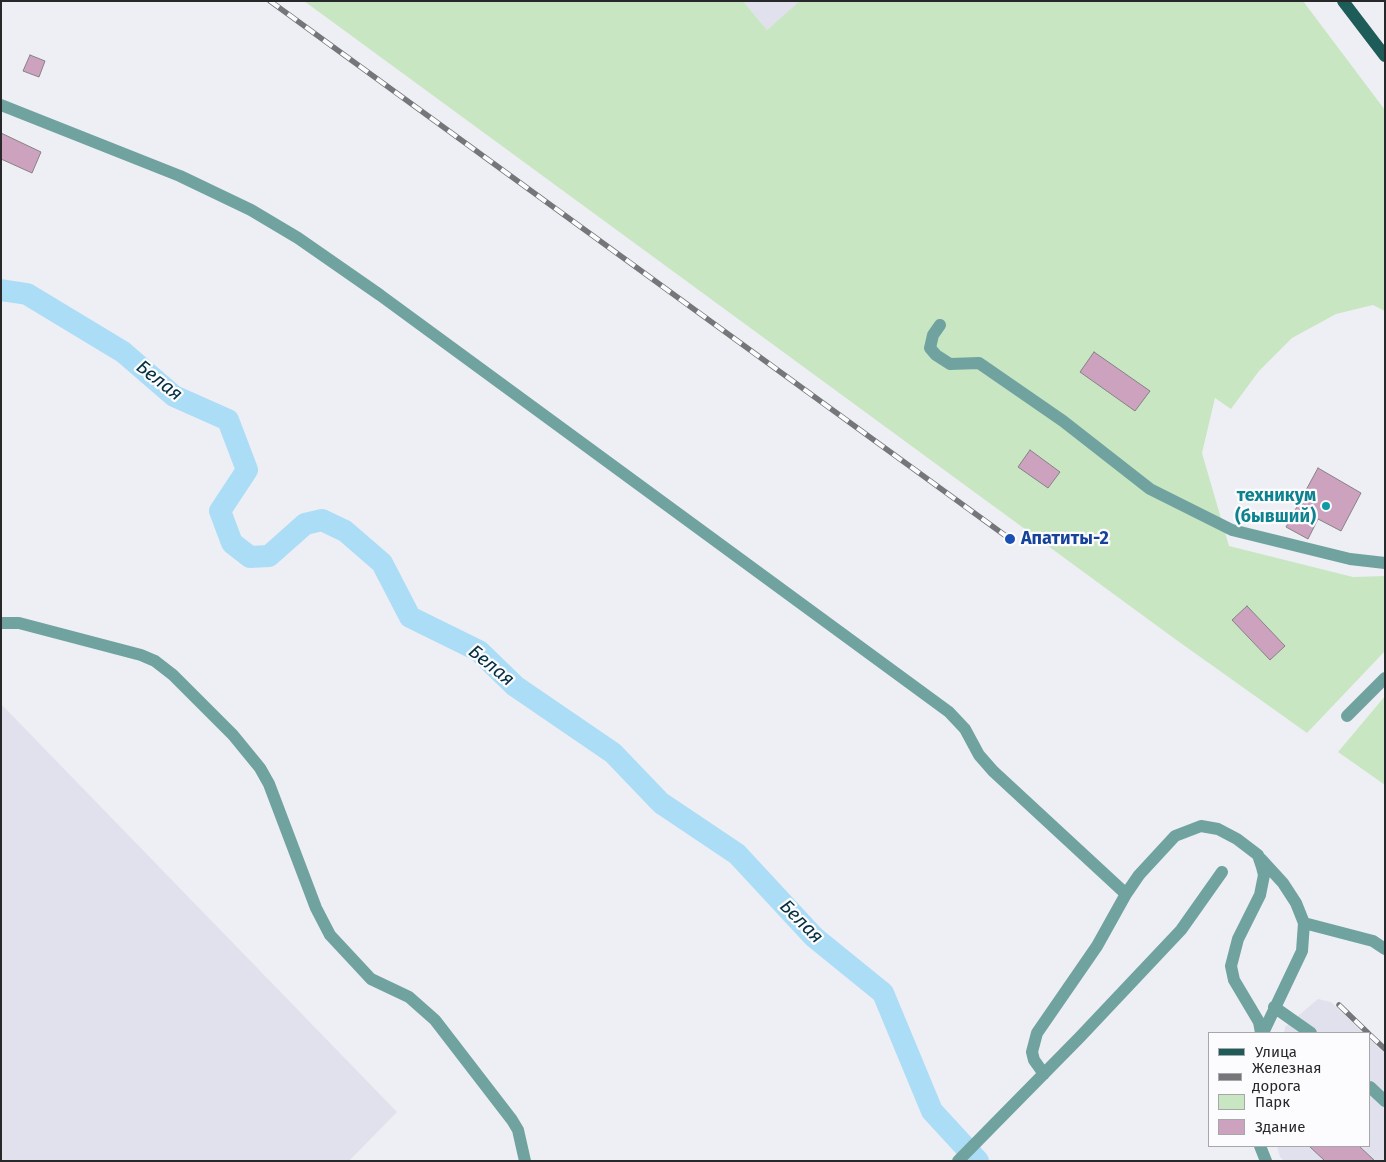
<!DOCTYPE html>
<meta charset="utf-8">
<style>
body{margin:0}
#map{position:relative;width:1386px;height:1162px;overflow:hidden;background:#eeeff4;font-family:"Fira Sans",sans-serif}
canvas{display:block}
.frame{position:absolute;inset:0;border:2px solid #272829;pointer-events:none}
.legend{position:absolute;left:1208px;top:1032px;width:162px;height:115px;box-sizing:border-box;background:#fcfcfe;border:1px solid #a7a7a9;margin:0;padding:6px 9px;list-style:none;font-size:15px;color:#272829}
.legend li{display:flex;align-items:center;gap:10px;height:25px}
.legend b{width:25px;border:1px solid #a7a7a9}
</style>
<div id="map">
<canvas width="1386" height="1162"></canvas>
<div class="frame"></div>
<ul class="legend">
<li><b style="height:6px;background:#1e5c59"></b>Улица</li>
<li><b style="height:6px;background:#757679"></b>Железная дорога</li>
<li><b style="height:14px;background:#c9e6c3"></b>Парк</li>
<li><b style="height:14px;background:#cca2bf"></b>Здание</li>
</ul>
</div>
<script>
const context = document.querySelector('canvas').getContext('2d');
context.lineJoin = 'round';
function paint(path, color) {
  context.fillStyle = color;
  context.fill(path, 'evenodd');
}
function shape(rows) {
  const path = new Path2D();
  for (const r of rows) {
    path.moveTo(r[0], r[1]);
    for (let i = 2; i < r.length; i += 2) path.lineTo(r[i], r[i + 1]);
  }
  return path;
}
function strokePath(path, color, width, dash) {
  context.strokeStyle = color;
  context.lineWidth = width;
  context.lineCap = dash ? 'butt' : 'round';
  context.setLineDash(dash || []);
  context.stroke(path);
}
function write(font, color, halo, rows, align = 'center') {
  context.font = font + ' "Fira Sans",sans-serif';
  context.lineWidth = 4.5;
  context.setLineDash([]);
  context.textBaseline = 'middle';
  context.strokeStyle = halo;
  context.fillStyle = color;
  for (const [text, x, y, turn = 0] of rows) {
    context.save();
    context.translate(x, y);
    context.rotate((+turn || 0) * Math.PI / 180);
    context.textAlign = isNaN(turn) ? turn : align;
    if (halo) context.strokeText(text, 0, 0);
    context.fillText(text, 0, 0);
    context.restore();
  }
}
paint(shape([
 [743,1,800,1,801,2,767,30],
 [1,704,397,1112,349,1161,1,1161],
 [1318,999,1331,1002,1363,1033,1284,1033,1285,1027],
 [1370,1039,1385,1054,1385,1161,1284,1161,1280,1157,1277,1146,1370,1146]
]), '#e0e1ed');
paint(shape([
 [304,1,743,1,767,30,800,1,1303,1,1385,110,1385,311,1373,305,1336,314,1292,338,1259,371,1231,409,1215,398,1202,453,1229,546,1353,577,1385,576,1385,651,1307,733,1175,639],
 [1385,696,1385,785,1338,752]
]), '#c9e6c3');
strokePath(shape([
 [1,290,27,294,123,352,174,396,228,420,247,470,220,511,232,543,250,557,269,556,305,524,322,520,345,531,382,563,410,617,479,651,515,686,613,753,661,803,737,854,814,937,883,993,932,1111,978,1161]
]), '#acddf6', 22);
const building = shape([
 [30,55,45,61,39,77,23,71,30,55],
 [1,133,41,152,32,173,1,159,1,133],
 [1094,352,1150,391,1135,411,1080,372,1094,352],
 [1030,450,1060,472,1048,488,1018,467,1030,450],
 [1318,468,1361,493,1341,531,1318,519,1308,539,1286,527,1318,468],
 [1247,606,1285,646,1270,660,1232,620,1247,606],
 [1309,1146,1359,1146,1375,1161,1325,1161,1309,1146]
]);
paint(building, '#cca2bf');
strokePath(building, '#868285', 1);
strokePath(shape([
 [1,105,180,176,251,210,298,238,380,295,949,712,965,729,979,755,993,771,1126,894],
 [940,325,933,335,930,348,936,355,950,364,979,363,1063,421,1150,489,1232,530,1350,559,1385,563],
 [1,623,19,623,141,655,155,661,173,675,233,735,260,768,269,784,316,908,330,935,371,979,409,997,435,1020,512,1120,518,1130,525,1161],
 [1347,716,1385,678],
 [1261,859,1283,883,1296,903,1304,923,1302,951,1263,1033],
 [1304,923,1373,941,1385,949],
 [1274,1007,1311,1033],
 [1044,1074,1034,1060,1032,1052,1037,1033,1097,946,1126,894,1139,875,1175,836,1201,826,1218,829,1237,839,1258,855,1262,867,1264,875,1260,895,1238,939,1231,966,1234,980,1259,1022,1261,1033],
 [1370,1087,1385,1101],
 [1260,1146,1266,1161],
 [958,1161,1080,1037,1181,930,1222,872]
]), '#70a39f', 12);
strokePath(shape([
 [1343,1,1385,56]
]), '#1e5c59', 12);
const rail = shape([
 [270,1,1010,539],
 [1339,1005,1368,1033],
 [1370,1035,1385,1049]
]);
strokePath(rail, '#757679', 5.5);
strokePath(rail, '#fcfcfe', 4, [11]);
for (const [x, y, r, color] of [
 [1326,506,5,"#0f9aa8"],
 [1010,539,6,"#1a4fb4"]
]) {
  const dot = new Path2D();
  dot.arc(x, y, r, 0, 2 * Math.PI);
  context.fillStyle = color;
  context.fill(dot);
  strokePath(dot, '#fcfcfe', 2);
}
write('bold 18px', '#0d838f', '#fcfcfe', [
 ["техникум",1316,496],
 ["(бывший)",1316,517]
], 'right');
write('bold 18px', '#164399', '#fcfcfe', [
 ["Апатиты-2",1021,539]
], 'left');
write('italic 19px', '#032f40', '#fcfcfe', [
 ["Белая",159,381,38],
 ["Белая",491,666,39],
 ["Белая",801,922,45]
]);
</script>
